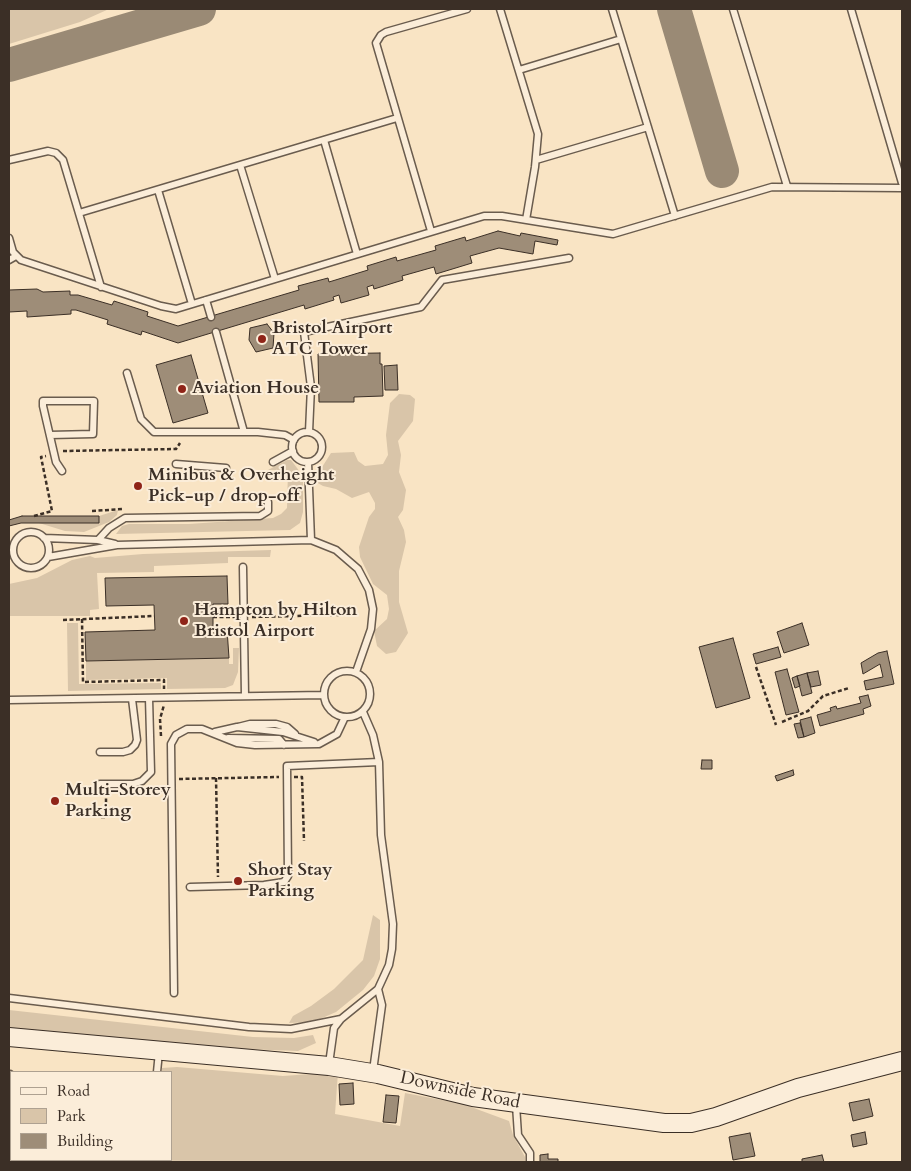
<!DOCTYPE html>
<style>
body{margin:0}
#map{position:relative;width:911px;height:1171px;overflow:hidden;background:#f9e4c4;font-family:Cardo,serif}
canvas{display:block}
.frame{position:absolute;inset:0;border:10px solid #3b2f26;pointer-events:none}
.legend{position:absolute;left:10px;top:1071px;width:162px;height:90px;box-sizing:border-box;background:#fbedd9;border:1px solid #aea191;margin:0;padding:6px 9px;list-style:none;font-size:15px;color:#3b2f26}
.legend li{display:flex;align-items:center;gap:10px;height:25px}
.legend b{width:25px;border:1px solid #aea191}
</style>
<div id="map">
<canvas width="911" height="1171"></canvas>
<div class="frame"></div>
<ul class="legend">
<li><b style="height:6px;background:#fbedd9"></b>Road</li>
<li><b style="height:14px;background:#d9c5a9"></b>Park</li>
<li><b style="height:14px;background:#9e8d78"></b>Building</li>
</ul>
</div>
<script>
const context = document.querySelector('canvas').getContext('2d');
context.lineJoin = 'round';
function paint(path, color) {
  context.fillStyle = color;
  context.fill(path, 'evenodd');
}
function shape(rows) {
  const path = new Path2D();
  for (const r of rows) {
    if (r.length === 3) {
      path.moveTo(r[0] + r[2], r[1]);
      path.arc(r[0], r[1], r[2], 0, 2 * Math.PI);
      continue;
    }
    path.moveTo(r[0], r[1]);
    for (let i = 2; i < r.length; i += 2) path.lineTo(r[i], r[i + 1]);
  }
  return path;
}
function strokePath(path, color, width, dash) {
  context.strokeStyle = color;
  context.lineWidth = width;
  context.lineCap = dash ? 'butt' : 'round';
  context.setLineDash(dash || []);
  context.stroke(path);
}
function write(font, color, halo, rows, align = 'center') {
  context.font = font + ' Cardo,serif';
  context.lineWidth = 4;
  context.setLineDash([]);
  context.textBaseline = 'middle';
  context.strokeStyle = halo;
  context.fillStyle = color;
  for (const [text, x, y, turn = 0] of rows) {
    context.save();
    context.translate(x, y);
    context.rotate((+turn || 0) * Math.PI / 180);
    context.textAlign = isNaN(turn) ? turn : align;
    if (halo) context.strokeText(text, 0, 0);
    context.fillText(text, 0, 0);
    context.restore();
  }
}
paint(shape([
 [9,9,109,9,80,22,9,44],
 [399,394,410,395,415,399,413,421,398,441,401,455,399,472,406,490,403,510,398,517,404,530,406,542,399,571,399,602,408,633,396,652,386,654,377,646,374,631,387,619,389,609,387,595,373,584,360,557,359,547,369,517,375,509,375,503,369,492,352,498,336,489,323,486,316,482,317,475,331,453,354,452,358,461,365,466,383,464,388,455,386,435,390,403],
 [287,460,291,460,303,476,303,512,300,523,290,530,116,534,122,526,129,524,189,524,273,518,281,514,287,508,288,470,268,470],
 [118,510,117,515,109,522,84,532,65,531,39,523,99,523,99,516],
 [271,550,270,557,228,557,228,563,154,566,154,572,97,573,99,609,90,610,90,616,9,616,9,584,37,578,72,560,90,556,95,558,143,554],
 [67,623,78,623,79,684,161,683,161,689,68,691],
 [233,648,239,648,238,672,233,685,225,688,167,689,167,678,86,680,86,661,229,658,229,664,233,664],
 [373,915,380,920,380,959,374,976,363,990,336,1012,313,1022,289,1023,293,1016,311,1006,334,989,363,960],
 [9,1010,253,1037,294,1038,313,1035,316,1043,298,1051,186,1047,9,1029],
 [177,1067,283,1076,338,1072,335,1114,400,1126,405,1093,463,1104,509,1121,513,1135,525,1157,525,1162,157,1162,158,1160,171,1160,171,1072,162,1072,162,1068]
]), '#d9c5a9');
strokePath(shape([
 [674,9,722,171],
 [9,65,199,9]
]), '#9a8a75', 34);
const building = shape([
 [498,231,520,236,521,233,558,240,557,245,535,241,533,254,499,248,470,256,472,263,436,274,434,267,402,276,403,280,374,289,373,285,367,287,369,295,341,303,339,295,333,297,334,300,305,309,304,305,178,343,142,331,141,335,107,324,108,320,76,310,71,310,71,314,27,317,27,311,9,312,9,290,37,289,43,292,70,291,70,295,78,295,112,305,114,301,148,312,147,316,178,326,299,290,298,286,328,278,329,282,368,270,367,266,396,257,397,261,436,250,435,246,465,237,466,241,498,231],
 [267,324,274,333,273,348,256,352,249,340,250,328,267,324],
 [380,353,380,364,382,364,383,396,354,397,354,402,319,402,318,354,380,353],
 [191,355,208,413,173,423,156,365,191,355],
 [397,365,398,390,385,390,384,366,397,365],
 [22,516,99,516,99,523,21,523,9,526,9,520,22,516],
 [227,576,228,604,213,604,213,629,227,629,229,658,86,661,85,632,155,630,154,605,106,606,105,578,227,576],
 [802,623,809,645,784,653,777,632,802,623],
 [733,638,750,698,716,708,699,647,733,638],
 [778,647,781,657,756,664,753,654,778,647],
 [887,651,894,684,866,690,864,681,883,677,880,664,863,674,861,663,878,653,887,651],
 [787,669,799,712,786,715,775,672,787,669],
 [818,671,821,685,811,687,807,673,818,671],
 [807,673,812,693,802,696,797,676,807,673],
 [797,676,800,686,795,688,792,678,797,676],
 [868,695,871,706,863,709,864,714,820,726,817,715,831,711,830,708,836,706,837,709,861,703,859,697,868,695],
 [811,717,815,733,804,737,800,720,811,717],
 [800,723,804,737,798,738,794,724,800,723],
 [702,760,712,760,712,769,701,769,702,760],
 [793,770,794,775,777,781,775,776,793,770],
 [353,1083,354,1104,340,1105,339,1084,353,1083],
 [386,1095,399,1096,396,1123,383,1122,386,1095],
 [869,1099,873,1116,853,1121,849,1103,869,1099],
 [865,1132,867,1144,853,1147,851,1135,865,1132],
 [750,1133,755,1156,733,1160,729,1137,750,1133],
 [548,1154,548,1159,558,1159,558,1162,540,1162,540,1155,548,1154],
 [822,1155,824,1162,802,1162,802,1159,822,1155]
]);
paint(building, '#9e8d78');
strokePath(building, '#3b2f26', 1);
const lane = shape([
 [500,9,538,134,535,167,526,220],
 [612,9,675,216],
 [733,9,787,186],
 [851,9,902,183],
 [519,70,621,39],
 [324,140,357,254],
 [9,160,48,151,56,153,63,160,101,287],
 [536,160,648,127],
 [240,165,275,279],
 [158,190,192,304],
 [79,213,397,118],
 [431,231,376,43,381,35,386,32,467,9],
 [9,238,13,252,21,260,161,306,176,309,484,216,502,216,613,234,772,187,902,188],
 [9,260,16,256],
 [206,300,211,317],
 [216,332,244,432],
 [127,373,141,419,154,432,258,432,285,435,294,440],
 [309,432,311,387,304,332,421,307,442,280,569,258],
 [307,447,15],
 [50,435,93,434,94,401,43,401,43,406,56,462,62,471],
 [273,462,293,451],
 [308,462,311,540],
 [176,464,226,468],
 [31,550,18],
 [44,538,98,540,115,544],
 [98,540,109,528,125,518,260,516,268,511,268,502,261,497],
 [48,557,117,545,311,540,336,550,358,569,369,590,373,609,371,629,356,672],
 [243,567,245,696],
 [347,694,23],
 [9,700,324,695],
 [238,727,250,724,276,724,287,727,295,734],
 [215,732,237,727,283,732,314,742],
 [228,738,279,739,284,745],
 [100,752,123,752,130,750,135,745,137,740,132,699],
 [100,784,133,784,142,781,151,772,149,698],
 [190,887,264,885,284,882,288,876,287,766,379,762],
 [174,993,171,744,176,735,187,729,202,729,237,743,255,745,319,744,337,734,345,717],
 [9,998,249,1027,291,1029,341,1019],
 [329,1064,334,1028,341,1019,378,989,389,965,392,949,393,924,381,835,379,762,373,735,363,712],
 [373,1071,382,1005,378,989],
 [157,1072,159,1052],
 [9,1074,10,1074],
 [516,1105,518,1135,530,1153,530,1162],
 [151,1162,151,1160]
]);
const secondary = shape([
 [9,1037,329,1066,378,1074,473,1097,664,1123,691,1123,716,1117,798,1088,902,1061]
]);
strokePath(lane, '#6a5c4e', 9);
strokePath(secondary, '#3b2f26', 20);
strokePath(shape([
 [63,451,176,449,180,443],
 [92,511,123,509],
 [34,516,52,511,41,457,46,456],
 [213,617,237,617],
 [252,617,339,615],
 [82,619,83,682,164,680,164,689],
 [63,620,154,616],
 [756,667,776,725],
 [782,722,808,711,823,696,849,688],
 [161,736,160,719,164,705],
 [294,777,302,777,304,841],
 [216,778,218,877],
 [179,779,279,777],
 [148,787,152,791,161,791,162,789],
 [101,817,106,817,106,793]
]), '#3b2f26', 2.5, [4, 2.5]);
strokePath(lane, '#fbedd9', 6);
strokePath(secondary, '#fbedd9', 18);
for (const [x, y, r, color] of [
 [262,339,5,"#8f2418"],
 [182,389,5,"#8f2418"],
 [138,486,5,"#8f2418"],
 [184,621,5,"#8f2418"],
 [55,801,5,"#8f2418"],
 [238,881,5,"#8f2418"]
]) {
  const dot = new Path2D();
  dot.arc(x, y, r, 0, 2 * Math.PI);
  context.fillStyle = color;
  context.fill(dot);
  strokePath(dot, '#fbedd9', 2);
}
write('bold 18px', '#3b2f26', '#fbedd9', [
 ["Bristol Airport",272,329],
 ["ATC Tower",272,350],
 ["Aviation House",192,389],
 ["Minibus & Overheight",148,476],
 ["Pick-up / drop-off",148,497],
 ["Hampton by Hilton",194,611],
 ["Bristol Airport",194,632],
 ["Multi-Storey",65,791],
 ["Parking",65,812],
 ["Short Stay",248,871],
 ["Parking",248,892]
], 'left');
write('18px', '#3b2f26', '#fbedd9', [
 ["Downside Road",460,1091,12]
]);
</script>
